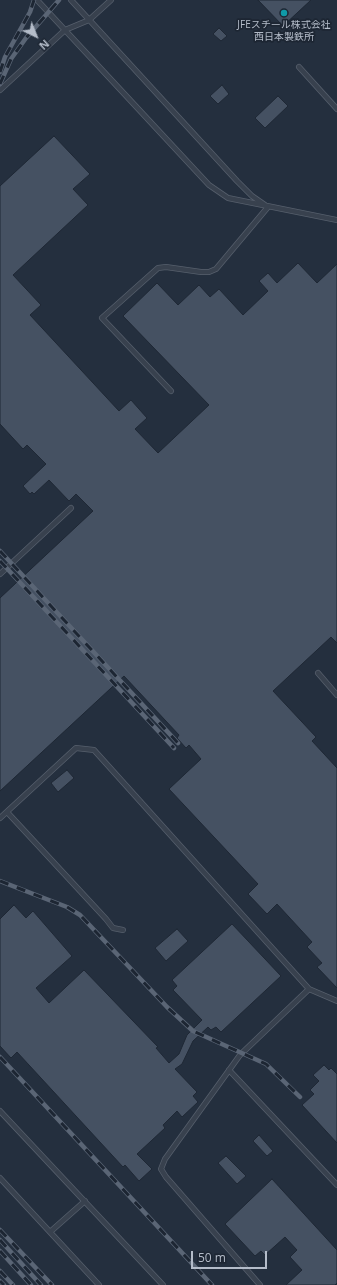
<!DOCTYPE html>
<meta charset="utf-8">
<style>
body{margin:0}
#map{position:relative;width:337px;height:1285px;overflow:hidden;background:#242f3e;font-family:"Open Sans",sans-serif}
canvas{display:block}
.north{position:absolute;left:16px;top:16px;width:40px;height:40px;-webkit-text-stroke:3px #1d2633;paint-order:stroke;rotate:137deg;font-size:11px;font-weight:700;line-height:16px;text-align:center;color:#b4bcc9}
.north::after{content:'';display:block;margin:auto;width:14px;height:18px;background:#b4bcc9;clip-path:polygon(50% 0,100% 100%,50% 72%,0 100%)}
.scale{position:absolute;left:191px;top:1251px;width:76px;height:18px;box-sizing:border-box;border:2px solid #b4bcc9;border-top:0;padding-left:5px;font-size:12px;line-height:14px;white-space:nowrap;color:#b4bcc9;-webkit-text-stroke:3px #1d2633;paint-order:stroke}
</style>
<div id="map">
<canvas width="337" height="1285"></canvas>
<div class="north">N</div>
<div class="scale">50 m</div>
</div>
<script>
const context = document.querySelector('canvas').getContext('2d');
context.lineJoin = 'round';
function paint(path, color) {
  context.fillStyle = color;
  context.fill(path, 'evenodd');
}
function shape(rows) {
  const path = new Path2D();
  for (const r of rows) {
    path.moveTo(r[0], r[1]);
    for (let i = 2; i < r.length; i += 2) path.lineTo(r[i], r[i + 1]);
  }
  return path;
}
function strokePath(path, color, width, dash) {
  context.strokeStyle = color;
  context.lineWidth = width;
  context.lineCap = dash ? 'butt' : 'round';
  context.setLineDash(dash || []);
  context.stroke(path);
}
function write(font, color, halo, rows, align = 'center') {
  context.font = font + ' "Open Sans","Noto Sans JP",sans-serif';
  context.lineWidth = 3.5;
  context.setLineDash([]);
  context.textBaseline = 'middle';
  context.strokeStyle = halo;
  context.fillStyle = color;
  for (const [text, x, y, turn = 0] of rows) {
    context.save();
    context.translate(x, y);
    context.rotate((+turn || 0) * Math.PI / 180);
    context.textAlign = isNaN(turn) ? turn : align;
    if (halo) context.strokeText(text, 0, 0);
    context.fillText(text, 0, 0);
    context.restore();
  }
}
const building = shape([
 [258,0,311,0,283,26,258,0],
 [219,28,227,36,221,41,213,34,219,28],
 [222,85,229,94,218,104,210,96,222,85],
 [278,96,288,106,265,128,255,118,278,96],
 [54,136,90,174,73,189,88,205,13,275,41,305,30,315,119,411,131,400,147,418,135,429,158,453,209,405,123,316,157,283,178,305,199,285,210,297,219,289,243,315,268,291,259,281,268,273,277,283,298,263,317,283,337,264,337,643,331,637,273,691,316,737,312,741,337,768,337,988,317,967,322,963,307,947,312,942,277,904,267,914,248,894,258,884,169,789,201,759,189,745,186,748,177,738,179,735,124,676,0,791,0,598,93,511,76,494,69,501,49,480,34,494,32,492,30,494,23,486,46,464,27,445,23,449,0,424,0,186,54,136],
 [67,770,74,778,58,792,51,783,67,770],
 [14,905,26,918,33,911,72,956,36,988,49,1003,84,970,158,1047,156,1048,169,1063,179,1054,187,1035,202,1020,173,990,177,986,172,980,232,924,281,976,221,1032,216,1027,211,1030,208,1027,193,1041,182,1064,175,1069,197,1092,193,1096,198,1102,182,1117,177,1111,163,1125,165,1128,137,1154,152,1169,139,1181,125,1165,123,1167,17,1052,11,1058,0,1046,0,919,14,905],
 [177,929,188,941,166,961,155,948,177,929],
 [324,1065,329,1070,331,1068,337,1074,337,1143,302,1105,314,1094,310,1090,319,1081,313,1075,324,1065],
 [259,1135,273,1151,267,1156,253,1141,259,1135],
 [226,1156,246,1176,237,1184,218,1163,226,1156],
 [272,1179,337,1250,337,1283,335,1285,286,1285,302,1270,290,1257,297,1250,285,1237,265,1255,261,1251,255,1256,225,1224,272,1179]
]);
paint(building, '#455162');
strokePath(building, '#1f2835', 1);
const lane = shape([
 [37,0,209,185,228,198,337,220],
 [71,0,237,181,252,196,265,205],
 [299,67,337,109],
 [0,90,65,30,89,20,111,0],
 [171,391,102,318,158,268,166,267,201,272,209,272,216,269,268,207],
 [0,574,71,508],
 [318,673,337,695],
 [7,812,106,919,113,928,123,930],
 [0,818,76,748,94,750,309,989,240,1055,165,1159,161,1169,166,1177,260,1285],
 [309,989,337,1001],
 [229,1070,337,1185],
 [0,1111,163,1285],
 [0,1178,99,1285],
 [50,1232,85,1201]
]);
strokePath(lane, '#565f6c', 6);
strokePath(lane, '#38414e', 4.5);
const rail = shape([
 [0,72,5,57,30,12,34,0],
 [0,84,11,59,26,38,59,0],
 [0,551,178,743],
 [0,561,174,748],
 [0,881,67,907,80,915,167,1007,193,1031,266,1064,300,1097],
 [0,1057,212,1285],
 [0,1230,52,1285],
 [0,1240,41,1285],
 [0,1251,31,1285],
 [0,1271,13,1285],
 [0,1281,4,1285]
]);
strokePath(rail, '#5a6575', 4.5);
strokePath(rail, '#1d2633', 3, [9]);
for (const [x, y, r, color] of [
 [284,13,4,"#0f9aa8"]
]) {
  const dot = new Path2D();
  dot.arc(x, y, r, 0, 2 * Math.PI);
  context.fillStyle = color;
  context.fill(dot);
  strokePath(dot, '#1d2633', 1.5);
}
write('10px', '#b4bcc9', '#1d2633', [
 ["JFEスチール株式会社",284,25],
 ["西日本製鉄所",284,37]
]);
</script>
